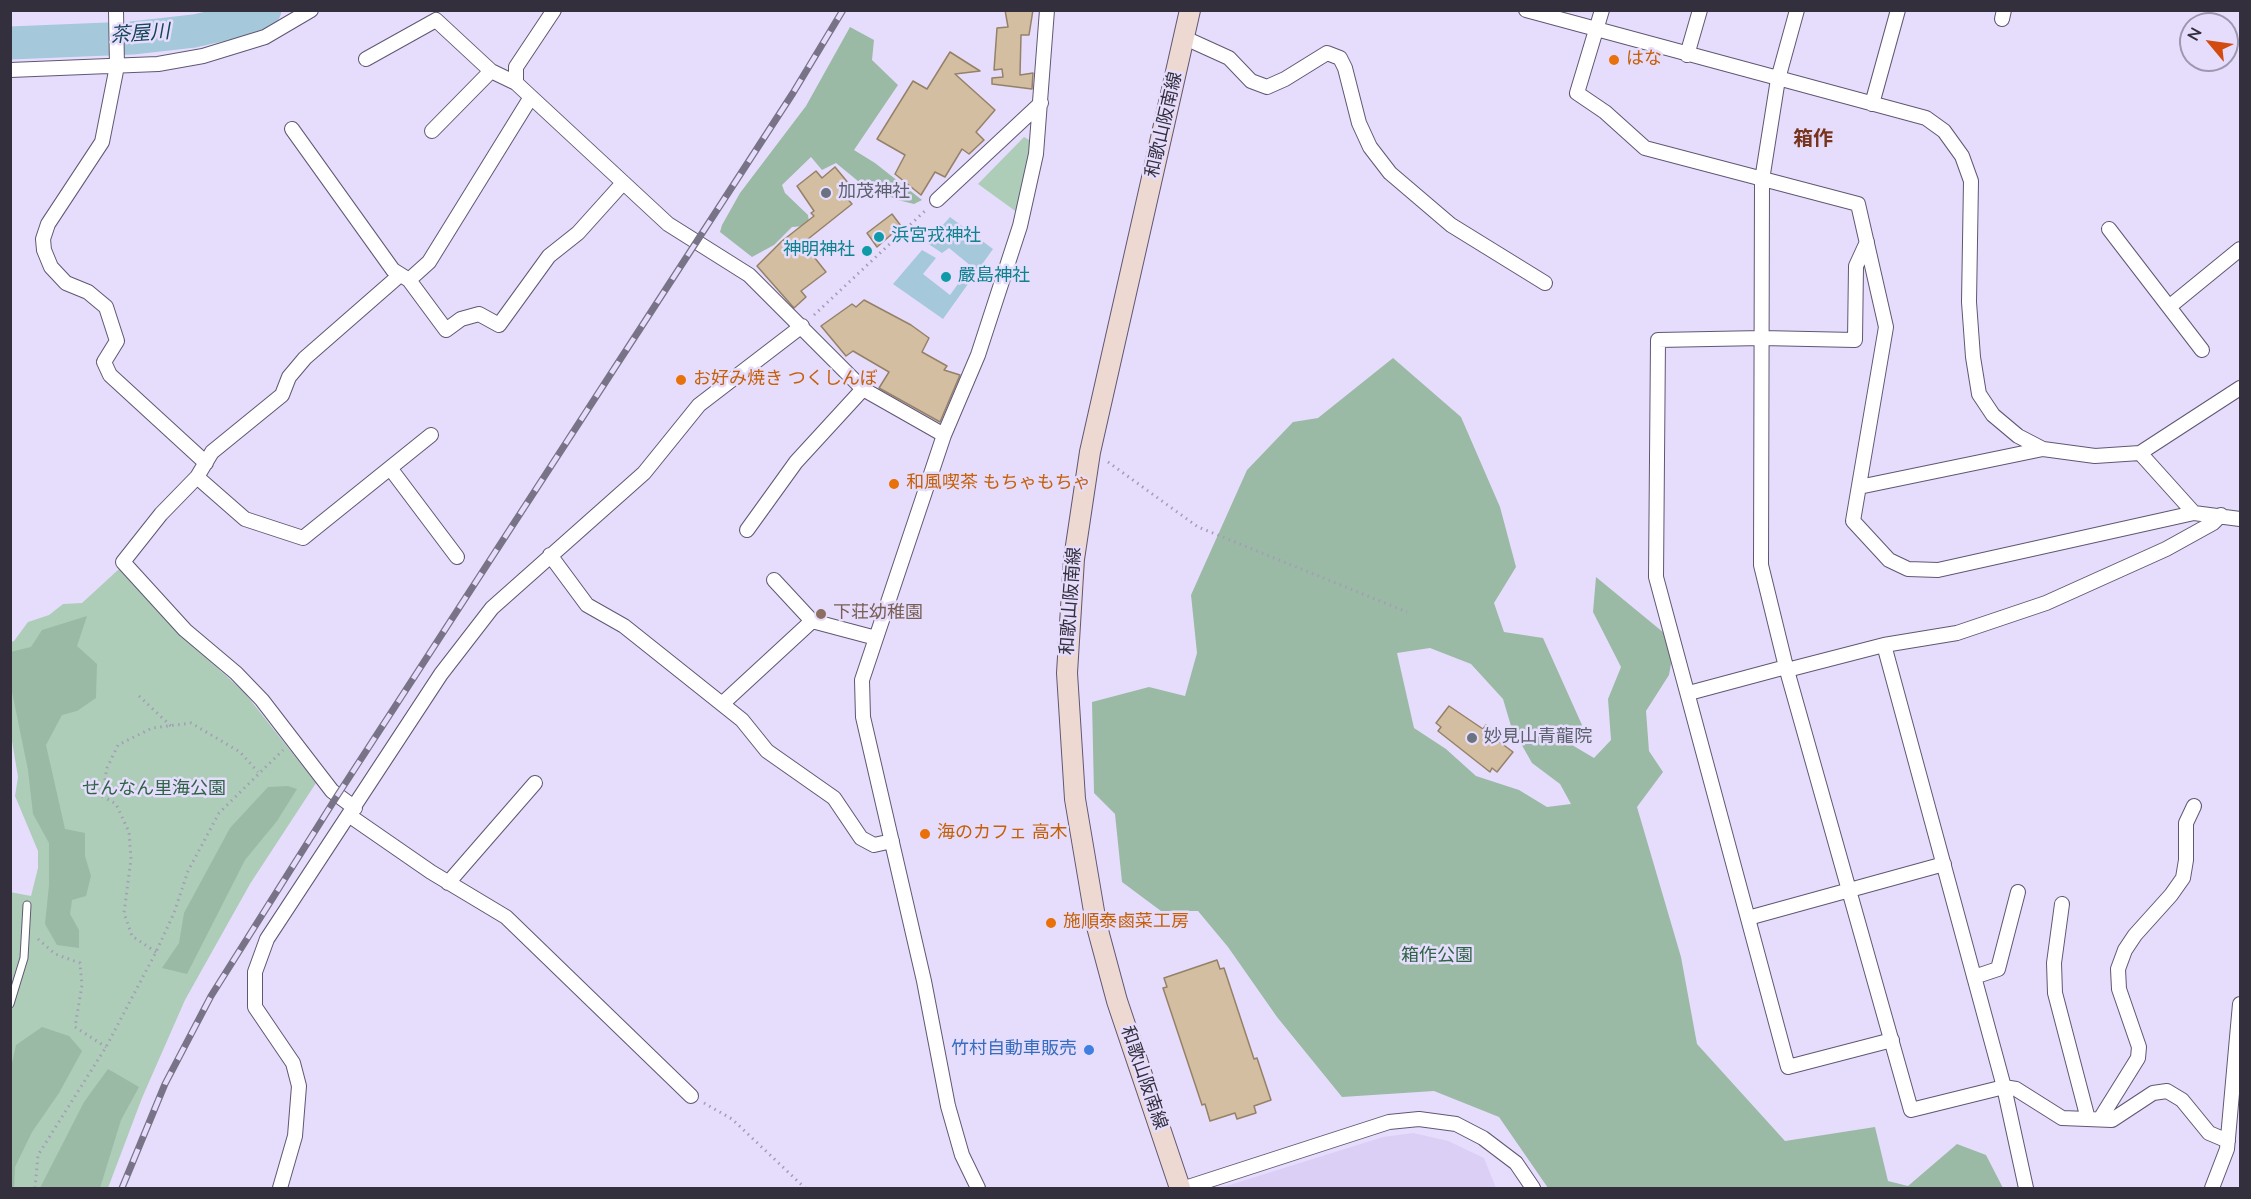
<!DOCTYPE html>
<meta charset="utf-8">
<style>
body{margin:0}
#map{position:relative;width:2251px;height:1199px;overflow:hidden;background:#e6ddfd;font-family:"Nunito Sans",sans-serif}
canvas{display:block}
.frame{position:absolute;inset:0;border:12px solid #332f3c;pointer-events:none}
.north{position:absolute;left:2179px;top:12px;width:60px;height:60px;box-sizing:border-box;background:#e6ddfd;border:2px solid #9e97b0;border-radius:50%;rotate:299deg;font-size:16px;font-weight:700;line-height:24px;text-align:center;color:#332f3c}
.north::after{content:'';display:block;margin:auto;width:21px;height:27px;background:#d24c10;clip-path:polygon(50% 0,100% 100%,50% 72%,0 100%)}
</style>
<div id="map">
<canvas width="2251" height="1199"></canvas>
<div class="frame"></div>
<div class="north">N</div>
</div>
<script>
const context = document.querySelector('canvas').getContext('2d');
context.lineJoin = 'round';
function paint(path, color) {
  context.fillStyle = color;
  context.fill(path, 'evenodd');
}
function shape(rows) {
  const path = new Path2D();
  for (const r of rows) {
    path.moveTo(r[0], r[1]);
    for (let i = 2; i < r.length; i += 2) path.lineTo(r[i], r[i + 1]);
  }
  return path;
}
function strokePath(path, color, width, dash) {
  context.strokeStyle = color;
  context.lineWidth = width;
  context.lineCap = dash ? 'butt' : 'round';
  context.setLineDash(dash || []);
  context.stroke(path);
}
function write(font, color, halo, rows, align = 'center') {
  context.font = font + ' "Nunito Sans","Noto Sans JP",sans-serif';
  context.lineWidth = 5;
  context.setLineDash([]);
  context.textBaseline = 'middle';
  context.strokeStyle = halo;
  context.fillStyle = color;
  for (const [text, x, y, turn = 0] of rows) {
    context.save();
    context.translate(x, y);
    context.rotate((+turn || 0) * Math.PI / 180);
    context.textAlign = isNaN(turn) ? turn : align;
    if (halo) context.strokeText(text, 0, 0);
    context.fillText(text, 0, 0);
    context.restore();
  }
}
paint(shape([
 [1413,1133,1448,1141,1484,1158,1496,1188,1220,1188,1383,1137]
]), '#dbcff6');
paint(shape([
 [1024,137,1031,141,1018,213,978,184],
 [119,569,180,634,244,692,316,783,250,884,185,1000,142,1098,108,1188,11,1188,10,892,31,896,38,868,38,851,15,796,18,777,11,735,11,642,14,641,28,622,49,615,63,604,82,603]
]), '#adcdb8');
paint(shape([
 [850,27,874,40,872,60,898,85,854,150,875,163,922,200,914,204,898,200,864,186,836,163,822,170,811,157,782,185,785,193,808,215,809,222,804,226,792,227,774,245,752,257,720,232,722,225,740,193,806,106],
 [1393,358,1461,417,1500,507,1516,567,1494,603,1504,632,1543,638,1582,725,1567,742,1594,758,1611,740,1608,699,1621,667,1593,612,1596,577,1675,642,1669,675,1646,711,1649,751,1663,772,1637,807,1681,957,1697,1044,1785,1141,1875,1127,1888,1181,1908,1186,1957,1144,1986,1155,2003,1188,1548,1188,1499,1117,1434,1091,1342,1097,1277,1017,1228,947,1198,911,1161,911,1122,882,1115,814,1094,793,1092,702,1149,687,1185,696,1197,653,1191,595,1247,470,1293,422,1318,418],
 [1430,648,1471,664,1503,699,1511,726,1532,763,1560,784,1571,804,1547,807,1519,790,1476,776,1446,749,1414,728,1397,653],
 [87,616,77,646,97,664,96,698,77,711,62,715,46,745,65,829,85,833,85,856,91,876,86,896,72,900,70,914,79,930,79,948,57,945,45,924,49,885,49,843,33,814,28,770,11,687,10,652,31,647,42,630],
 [288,786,297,789,277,821,245,860,187,974,162,968,179,943,184,913,230,828,268,787],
 [42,1027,69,1036,82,1051,59,1093,32,1132,15,1167,14,1188,11,1188,11,1068,16,1045],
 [108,1069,139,1087,121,1120,100,1188,40,1188,84,1102]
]), '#9abaa5');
paint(shape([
 [950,217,993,249,943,319,893,284,922,250,936,258,923,274,950,295,971,266,949,248,942,253,927,243]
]), '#a5c8db');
strokePath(shape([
 [10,43,132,38,194,31,248,19,265,10]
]), '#a5c8db', 33);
const building = shape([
 [1005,10,1033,10,1029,35,1021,35,1020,75,1033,73,1032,89,992,84,992,78,1003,77,1002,69,994,70,997,28,1008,27,1005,10],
 [950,52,980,71,955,74,995,110,976,132,984,140,969,154,962,149,945,177,935,172,921,195,895,174,905,155,877,139,913,81,927,89,950,52],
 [835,167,854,190,846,197,852,204,803,243,826,272,801,291,806,297,794,308,757,266,782,241,814,216,811,213,814,211,797,186,816,171,822,178,835,167],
 [892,214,901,226,877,247,867,233,892,214],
 [864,300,911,325,929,338,922,352,947,366,944,370,960,375,940,422,879,388,889,372,853,351,846,356,821,326,852,304,856,307,864,300],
 [1449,706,1483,729,1486,725,1500,736,1497,740,1513,752,1497,772,1492,768,1490,772,1438,731,1441,727,1436,723,1449,706],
 [1217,960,1220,969,1224,968,1254,1059,1257,1058,1271,1100,1254,1106,1256,1113,1237,1119,1235,1113,1210,1121,1205,1104,1202,1105,1163,988,1167,987,1164,978,1217,960]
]);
paint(building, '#d3bea2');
strokePath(building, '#958167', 1.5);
const lane = shape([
 [10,1004,24,958,27,905]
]);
const street = shape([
 [554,10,516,67,516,83,668,224,749,275,863,389,944,435],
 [1526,10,1926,118,1944,131,1962,156,1971,181,1969,302,1973,357,1979,394,1993,415,2018,436,2043,449,2095,456,2140,453,2240,388],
 [1602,10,1577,93,1605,112,1645,148,1858,204,1886,327,1853,521,1889,560,1908,569,1938,570,2194,513,2240,519],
 [1797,10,1778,79,1762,180,1761,565,1786,667,1911,1110,2004,1087,2016,1089,2062,1118,2112,1120,2153,1093,2167,1091,2182,1100,2209,1133,2228,1141],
 [116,11,117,66,102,142,48,224,43,239,44,250,51,267,66,283,88,292,106,307,117,341,104,362,110,375,206,463],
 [2002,19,2004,10],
 [1185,38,1229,58,1251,81,1267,87,1285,79,1327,53,1340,58,1345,68,1359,123,1370,147,1390,173,1451,225,1545,283],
 [1687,55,1700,10],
 [366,59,436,20,491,71],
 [10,70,158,64,203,56,265,37,311,10],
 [1872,104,1898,10],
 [292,129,393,270,409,280,446,330,461,319,479,314,499,325,549,256,578,233,623,183],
 [432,131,491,71,516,83],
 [937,200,1041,103],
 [2109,229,2202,350],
 [1867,242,1856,266,1855,340,1762,338,1658,340,1656,577,1788,1067,1892,1040],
 [409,280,429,262,531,97],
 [2169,307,2240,249],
 [2140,453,2194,513],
 [390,468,457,557],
 [197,477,245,519,303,538,431,435],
 [1859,487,2043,449],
 [747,530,796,462,863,389],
 [550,555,587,605,624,626,742,720,767,751,834,798,861,838,874,845,892,841],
 [774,580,812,621,876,638],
 [1884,645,2004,1087,2026,1188],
 [1787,670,1884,645,1957,633,2046,603,2166,549,2213,523,2221,515],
 [1689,693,1786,667],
 [722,704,812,621],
 [355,808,332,791,262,700,236,673,185,630,123,562,161,514,197,477,212,452,282,395,289,377,305,358,400,275],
 [350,816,431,872,506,917,691,1096],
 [448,883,535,783],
 [2062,904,2054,963,2055,993,2088,1119],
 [1748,918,1944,864],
 [1974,977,1998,969,2018,892],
 [2100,1119,2138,1058,2139,1047,2119,989,2118,969,2125,950,2135,935,2171,895,2183,878,2186,860,2186,823,2194,806],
 [280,1188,295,1136,299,1086,293,1063,255,1007,255,972,267,939,441,674,492,608,644,473,699,405,802,326],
 [978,1188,962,1155,948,1106,924,981,863,717,862,680,944,435,978,355,1020,226,1036,154,1047,10],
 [1185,1188,1389,1122,1419,1119,1456,1124,1483,1138,1516,1163,1533,1188],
 [2212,1188,2227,1149,2240,1004]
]);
const secondary = shape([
 [1180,1188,1117,1001,1096,923,1075,799,1067,673,1074,559,1090,452,1190,10]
]);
strokePath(lane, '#605773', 9);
strokePath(street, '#605773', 16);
strokePath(secondary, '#605773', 22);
strokePath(shape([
 [814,315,927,209],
 [1108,462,1198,527,1407,612],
 [139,696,172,727],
 [38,939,55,954,80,963,82,985,75,1027,106,1047],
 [156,952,132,936,124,913,131,859,129,832,116,804,102,796,107,768,118,745,152,728,191,723,240,752,258,772],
 [704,1103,732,1119,805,1188],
 [35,1188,38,1155,106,1047,156,952,174,913,188,871,219,813,283,750]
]), '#a59db7', 3, [1.5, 4.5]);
strokePath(lane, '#fff', 7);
strokePath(street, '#fff', 14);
strokePath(secondary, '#edd8d2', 20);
const rail = shape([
 [122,1188,165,1084,211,996,337,796,793,93,843,10]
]);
strokePath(rail, '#797388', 7);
strokePath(rail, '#e6ddfd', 4.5, [14]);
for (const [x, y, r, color] of [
 [1614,60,6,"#e8710a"],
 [826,193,6,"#6b7280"],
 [879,237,6,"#0f9aa8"],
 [867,251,6,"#0f9aa8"],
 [946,277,6,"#0f9aa8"],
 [681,380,6,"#e8710a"],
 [894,484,6,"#e8710a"],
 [821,614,6,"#8d6e63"],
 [1472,738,6,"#6b7280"],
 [925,834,6,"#e8710a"],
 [1051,923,6,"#e8710a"],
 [1089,1050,6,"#3f7fe0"]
]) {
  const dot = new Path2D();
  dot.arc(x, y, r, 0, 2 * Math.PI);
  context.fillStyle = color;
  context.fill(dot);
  strokePath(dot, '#e6ddfd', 2);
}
write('18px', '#c56008', '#e6ddfd', [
 ["はな",1626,60],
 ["お好み焼き つくしんぼ",693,380],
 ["和風喫茶 もちゃもちゃ",906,484],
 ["海のカフェ 高木",937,834],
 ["施順泰鹵菜工房",1063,923]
], 'left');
write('18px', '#332f3c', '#e6ddfd', [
 ["和歌山阪南線",1165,125,-77],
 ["和歌山阪南線",1072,601,-86],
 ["和歌山阪南線",1143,1078,71]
]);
write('18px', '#5b616d', '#e6ddfd', [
 ["加茂神社",838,193],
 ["妙見山青龍院",1484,738]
], 'left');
write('18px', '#0d838f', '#e6ddfd', [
 ["浜宮戎神社",891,237],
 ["神明神社",855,251,"right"],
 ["嚴島神社",958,277]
], 'left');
write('18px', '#785e54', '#e6ddfd', [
 ["下荘幼稚園",833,614]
], 'left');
write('18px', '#2e6445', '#e6ddfd', [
 ["せんなん里海公園",154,790],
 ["箱作公園",1437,957]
]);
write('18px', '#366cbe', '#e6ddfd', [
 ["竹村自動車販売",1077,1050]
], 'right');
write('italic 20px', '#16455a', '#e6ddfd', [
 ["茶屋川",140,35,-4]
]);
write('bold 20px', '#77351d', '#e6ddfd', [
 ["箱作",1813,140]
]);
</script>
